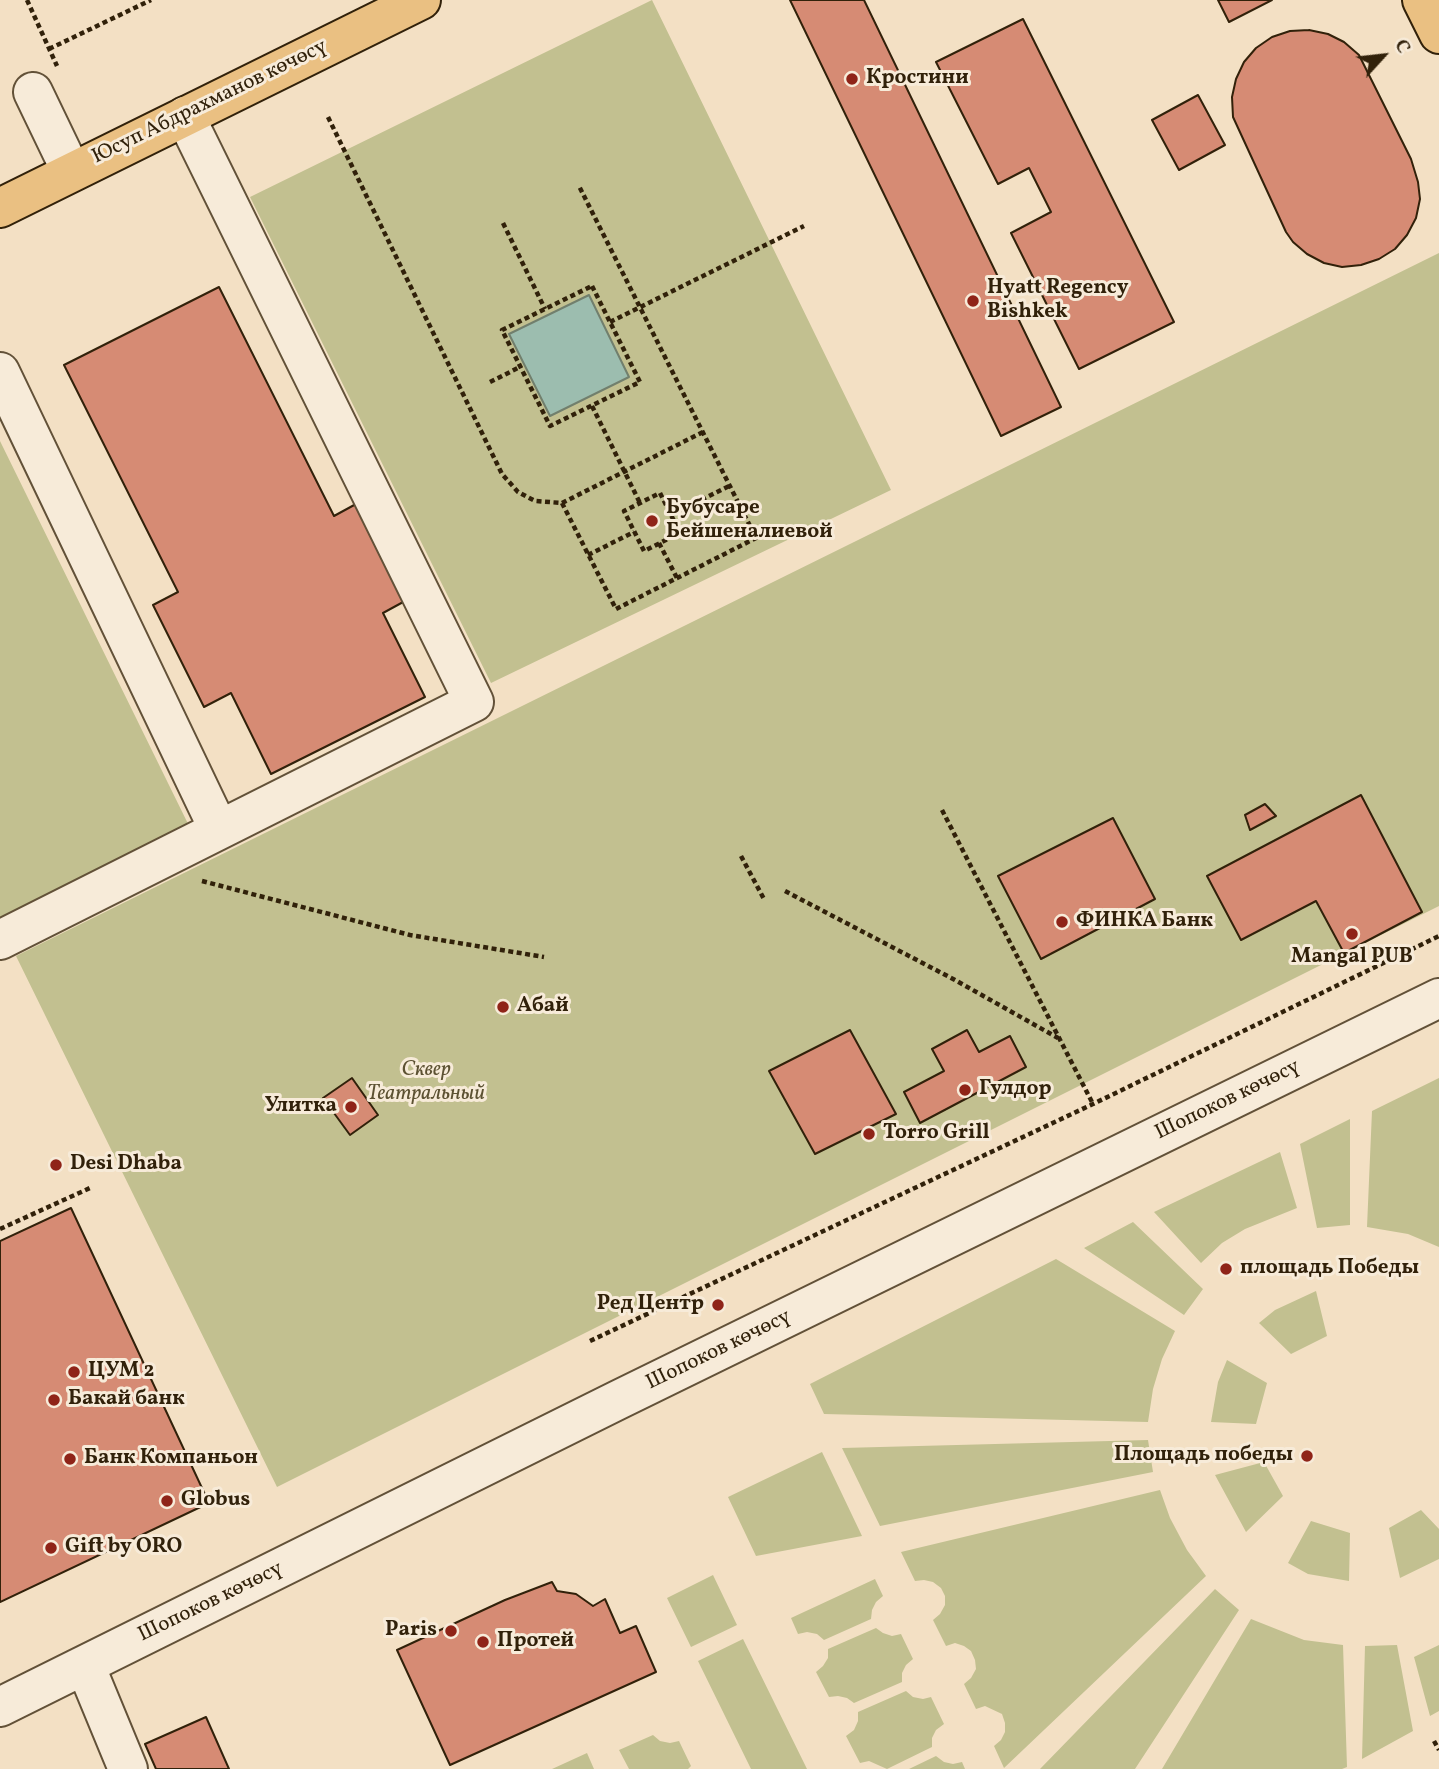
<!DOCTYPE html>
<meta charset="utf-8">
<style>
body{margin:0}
#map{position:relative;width:1439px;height:1769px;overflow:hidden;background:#f3e0c4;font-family:Vollkorn,serif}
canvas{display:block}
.north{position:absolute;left:1348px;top:21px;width:70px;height:70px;-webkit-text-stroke:5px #f7ebd9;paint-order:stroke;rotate:63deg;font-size:19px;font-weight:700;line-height:28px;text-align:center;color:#31210a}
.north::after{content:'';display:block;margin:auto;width:24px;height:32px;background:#31210a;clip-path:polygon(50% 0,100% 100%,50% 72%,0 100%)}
</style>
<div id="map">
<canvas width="1439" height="1769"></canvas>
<div class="north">С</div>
</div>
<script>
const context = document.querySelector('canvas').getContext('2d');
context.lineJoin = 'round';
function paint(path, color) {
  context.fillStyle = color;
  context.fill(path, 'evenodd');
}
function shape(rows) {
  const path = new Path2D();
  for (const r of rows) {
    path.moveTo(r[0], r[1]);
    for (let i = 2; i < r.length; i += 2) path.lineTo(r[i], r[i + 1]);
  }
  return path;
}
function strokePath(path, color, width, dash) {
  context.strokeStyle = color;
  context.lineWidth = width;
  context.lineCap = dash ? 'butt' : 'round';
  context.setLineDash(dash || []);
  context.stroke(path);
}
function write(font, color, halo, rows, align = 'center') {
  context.font = font + ' Vollkorn,serif';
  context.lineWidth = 6;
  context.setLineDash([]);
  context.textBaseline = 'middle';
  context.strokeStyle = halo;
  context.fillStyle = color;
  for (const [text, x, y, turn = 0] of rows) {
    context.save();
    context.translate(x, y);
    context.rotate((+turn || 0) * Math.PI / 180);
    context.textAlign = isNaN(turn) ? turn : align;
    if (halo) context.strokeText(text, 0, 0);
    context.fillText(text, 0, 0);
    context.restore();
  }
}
paint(shape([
 [652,0,891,490,491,683,250,197],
 [1439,253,1439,906,277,1487,16,956],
 [0,441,194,836,0,933],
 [1439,1078,1439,1247,1408,1234,1367,1227,1372,1111],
 [1350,1119,1350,1225,1317,1228,1300,1144],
 [1280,1152,1297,1208,1245,1229,1222,1243,1201,1263,1154,1212],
 [1133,1222,1203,1289,1184,1315,1084,1248],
 [1056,1259,1175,1331,1162,1359,1153,1389,1148,1422,824,1414,810,1384],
 [1316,1291,1327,1336,1291,1354,1259,1323,1275,1310],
 [1227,1360,1267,1383,1256,1424,1211,1422,1218,1382],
 [1148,1440,1153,1472,880,1526,842,1448],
 [822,1452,862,1536,756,1556,728,1497],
 [1264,1462,1283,1496,1246,1532,1215,1475],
 [1160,1490,1170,1518,1187,1550,1206,1576,1004,1768,994,1746,1001,1740,1005,1732,1005,1723,1002,1714,985,1706,976,1709,964,1684,971,1678,976,1669,975,1660,971,1651,964,1646,955,1643,946,1646,933,1620,940,1614,945,1605,945,1596,941,1588,933,1582,924,1580,915,1581,901,1552],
 [1421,1510,1439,1529,1439,1559,1400,1578,1389,1528],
 [1311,1521,1350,1533,1349,1581,1308,1574,1288,1563],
 [713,1575,737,1625,691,1647,667,1598],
 [875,1579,883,1596,876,1602,872,1610,871,1619,824,1640,817,1634,807,1632,798,1634,791,1618],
 [1215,1589,1239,1610,1135,1769,1040,1769],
 [1251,1619,1304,1640,1343,1645,1347,1767,1342,1769,1162,1769],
 [876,1628,883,1633,892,1636,901,1634,913,1659,906,1665,902,1673,902,1682,854,1703,847,1698,838,1696,829,1697,816,1672,823,1666,828,1658,828,1649],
 [743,1639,807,1769,751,1769,698,1661],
 [1397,1645,1413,1731,1362,1759,1365,1646],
 [1439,1645,1439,1711,1430,1716,1414,1657],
 [906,1691,913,1697,923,1699,931,1697,944,1724,936,1730,932,1738,932,1747,887,1769,869,1761,860,1763,846,1736,854,1730,858,1721,858,1712],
 [653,1735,660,1741,670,1743,679,1741,691,1766,688,1769,629,1769,619,1750],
 [587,1753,594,1769,552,1769],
 [936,1756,944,1762,953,1764,962,1762,965,1769,909,1769]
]), '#c2c090');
const water = shape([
 [589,295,629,377,550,416,509,334,589,295]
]);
paint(water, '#9cbdaf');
strokePath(water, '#717f6d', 2);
const building = shape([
 [790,0,864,0,1061,407,1001,436,790,0],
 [1218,0,1272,0,1229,22,1218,0],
 [1023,19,1174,322,1079,369,1011,233,1051,212,1029,168,998,184,936,62,1023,19],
 [1309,30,1328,34,1344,42,1359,55,1411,159,1418,182,1420,199,1416,218,1407,235,1395,249,1379,259,1361,265,1342,267,1324,263,1307,254,1293,242,1286,232,1233,117,1232,97,1236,79,1244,62,1256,48,1272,37,1290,31,1309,30],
 [1198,95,1225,145,1179,170,1152,120,1198,95],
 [219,287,334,516,356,504,405,601,383,613,425,697,271,774,231,693,204,707,153,605,178,592,64,365,219,287],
 [1361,795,1422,912,1344,953,1316,901,1241,940,1207,876,1361,795],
 [1265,804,1276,816,1250,830,1245,815,1265,804],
 [1113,818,1155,899,1041,959,998,876,1113,818],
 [850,1030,896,1114,815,1154,769,1071,850,1030],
 [967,1030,979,1052,1010,1036,1026,1067,920,1123,904,1092,944,1071,932,1049,967,1030],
 [352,1078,378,1115,350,1135,323,1098,352,1078],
 [71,1208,209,1503,0,1602,0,1241,71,1208],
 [552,1582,557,1591,576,1594,593,1606,605,1599,620,1633,636,1626,656,1672,450,1765,397,1650,505,1600,552,1582],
 [206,1717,229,1769,156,1769,145,1744,206,1717]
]);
paint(building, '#d68b74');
strokePath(building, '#31210a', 2);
const minor = shape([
 [33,92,71,171],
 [0,372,219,830],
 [0,940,474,702,185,116],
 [85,1665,128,1769],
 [0,1707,618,1400,1439,998]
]);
const major = shape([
 [1422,0,1439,34],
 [0,208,421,0]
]);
strokePath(minor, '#625138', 42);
strokePath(major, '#31210a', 42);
strokePath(shape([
 [27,0,57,66],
 [49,49,151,0],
 [328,117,502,474,518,492,535,501,562,503,703,432],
 [503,223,545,309],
 [592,286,640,382,550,426,502,330,592,286],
 [610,322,804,226],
 [490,382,520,367],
 [592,406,640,503],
 [660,493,680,533,644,551,624,511,660,493],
 [562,503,616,609,756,538,579,186],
 [671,515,729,486],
 [659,543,677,578],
 [588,555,634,532],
 [942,810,1093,1104],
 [741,856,765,901],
 [202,881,410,935,544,957],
 [785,891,955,980,1058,1038],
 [0,1229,90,1188],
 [590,1341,1093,1104,1439,936],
 [1434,1741,1439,1750]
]), '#31210a', 4.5, [5, 3.5]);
strokePath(minor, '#f7ebd9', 38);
strokePath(major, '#eac082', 38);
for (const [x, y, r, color] of [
 [852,79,7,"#8f2418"],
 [973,301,7,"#8f2418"],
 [652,521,7,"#8f2418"],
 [1062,922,7,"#8f2418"],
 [1352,934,7,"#8f2418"],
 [503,1007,7,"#8f2418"],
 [965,1090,7,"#8f2418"],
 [351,1107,7,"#8f2418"],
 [869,1134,7,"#8f2418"],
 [56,1165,7,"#8f2418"],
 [1226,1269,7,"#8f2418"],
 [718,1305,7,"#8f2418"],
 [74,1372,7,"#8f2418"],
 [54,1400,7,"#8f2418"],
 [1307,1456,7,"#8f2418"],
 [70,1459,7,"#8f2418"],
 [167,1501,7,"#8f2418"],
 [51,1548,7,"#8f2418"],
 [451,1631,7,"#8f2418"],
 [483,1642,7,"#8f2418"]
]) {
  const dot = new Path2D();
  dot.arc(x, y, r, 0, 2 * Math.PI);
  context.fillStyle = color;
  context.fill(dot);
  strokePath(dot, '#f7ebd9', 2.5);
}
write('bold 21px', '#31210a', '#f7ebd9', [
 ["Кростини",866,79],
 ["Hyatt Regency",987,289],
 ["Bishkek",987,313],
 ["Бубусаре",666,509],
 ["Бейшеналиевой",666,533],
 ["ФИНКА Банк",1076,922],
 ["Mangal PUB",1352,958,"center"],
 ["Абай",517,1007],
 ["Гулдор",979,1090],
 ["Улитка",337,1107,"right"],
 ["Torro Grill",883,1134],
 ["Desi Dhaba",70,1165],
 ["площадь Победы",1240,1269],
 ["Ред Центр",704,1305,"right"],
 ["ЦУМ 2",88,1372],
 ["Бакай банк",68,1400],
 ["Площадь победы",1293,1456,"right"],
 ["Банк Компаньон",84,1459],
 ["Globus",181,1501],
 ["Gift by ORO",65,1548],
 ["Paris",437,1631,"right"],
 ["Протей",497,1642]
], 'left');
write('21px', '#31210a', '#f7ebd9', [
 ["Юсуп Абдрахманов көчөсү",210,103,-26],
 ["Шопоков көчөсү",1228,1101,-26],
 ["Шопоков көчөсү",719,1351,-26],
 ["Шопоков көчөсү",211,1603,-26]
]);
write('italic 21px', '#5c5132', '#f7ebd9', [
 ["Сквер",426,1071],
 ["Театральный",426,1095]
]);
</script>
